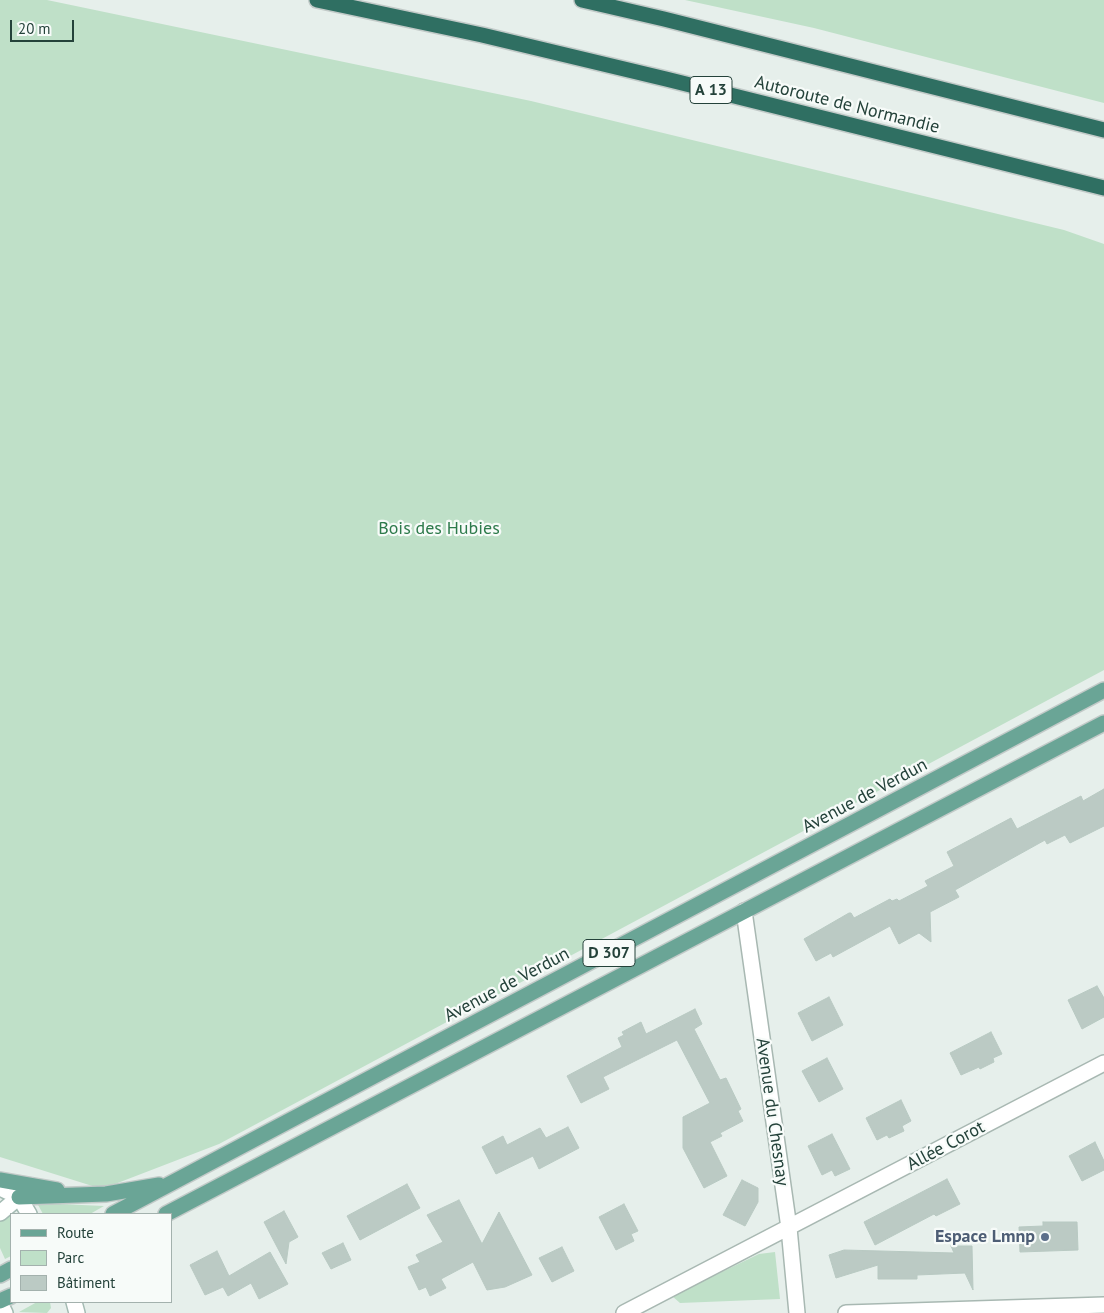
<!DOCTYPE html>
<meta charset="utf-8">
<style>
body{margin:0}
#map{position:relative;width:1104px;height:1313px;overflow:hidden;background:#e6efeb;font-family:"PT Sans",sans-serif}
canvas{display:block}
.legend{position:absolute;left:10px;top:1213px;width:162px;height:90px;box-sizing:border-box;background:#f7fbf9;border:1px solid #a3b1ad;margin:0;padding:6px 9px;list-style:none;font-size:15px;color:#24423a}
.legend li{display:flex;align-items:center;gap:10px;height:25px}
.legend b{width:25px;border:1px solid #a3b1ad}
.scale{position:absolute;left:10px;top:20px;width:64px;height:22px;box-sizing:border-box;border:2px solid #24423a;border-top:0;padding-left:6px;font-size:15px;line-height:18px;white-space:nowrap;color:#24423a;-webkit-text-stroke:4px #f7fbf9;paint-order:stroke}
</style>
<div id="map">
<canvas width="1104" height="1313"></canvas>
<ul class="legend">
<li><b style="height:6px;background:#6aa596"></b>Route</li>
<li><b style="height:14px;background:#bfe0c8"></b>Parc</li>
<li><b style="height:14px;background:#bbcac4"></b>Bâtiment</li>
</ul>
<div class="scale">20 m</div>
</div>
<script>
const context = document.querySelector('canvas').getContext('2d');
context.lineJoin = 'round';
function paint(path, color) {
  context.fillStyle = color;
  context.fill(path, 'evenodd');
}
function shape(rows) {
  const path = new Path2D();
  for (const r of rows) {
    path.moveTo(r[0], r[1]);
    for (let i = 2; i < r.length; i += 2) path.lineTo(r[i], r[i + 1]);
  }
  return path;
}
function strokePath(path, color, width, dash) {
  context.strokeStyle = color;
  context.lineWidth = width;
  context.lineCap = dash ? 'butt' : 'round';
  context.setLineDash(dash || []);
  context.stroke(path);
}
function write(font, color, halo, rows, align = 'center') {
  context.font = font + ' "PT Sans",sans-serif';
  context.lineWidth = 4.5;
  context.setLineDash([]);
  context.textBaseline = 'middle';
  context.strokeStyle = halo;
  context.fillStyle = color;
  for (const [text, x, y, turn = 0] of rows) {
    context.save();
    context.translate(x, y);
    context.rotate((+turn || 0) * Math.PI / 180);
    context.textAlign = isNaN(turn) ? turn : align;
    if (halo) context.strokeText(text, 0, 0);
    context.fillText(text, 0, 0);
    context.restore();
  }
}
paint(shape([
 [0,0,47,0,531,101,1064,230,1104,244,1104,670,219,1144,102,1189,0,1157],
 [685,0,1104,0,1104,103,814,28],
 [37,1203,104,1206,90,1214,43,1214],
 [11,1215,11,1256,5,1259,0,1248,0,1222,3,1219],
 [775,1252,780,1299,680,1303,672,1296,759,1254],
 [37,1302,50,1302,51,1308,47,1313,19,1312]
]), '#bfe0c8');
const building = shape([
 [1104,789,1104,826,1070,843,1065,835,1047,844,1045,840,955,890,959,897,930,912,931,942,919,933,899,944,890,926,833,957,831,953,816,961,804,939,849,913,851,913,854,918,890,899,892,901,897,899,899,901,928,886,925,881,954,866,947,852,1011,818,1017,829,1081,796,1083,801,1104,789],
 [1097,986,1104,998,1104,1017,1082,1029,1068,1000,1097,986],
 [829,997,843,1025,812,1041,798,1013,829,997],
 [695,1009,702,1024,694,1029,720,1080,726,1078,741,1109,738,1111,743,1121,720,1133,722,1136,710,1142,727,1176,704,1188,683,1148,683,1117,710,1103,677,1040,603,1077,609,1089,581,1103,567,1076,622,1047,618,1038,624,1035,622,1032,641,1022,646,1034,695,1009],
 [991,1032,1002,1054,993,1058,994,1062,980,1069,979,1067,961,1075,950,1053,991,1032],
 [827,1058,843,1089,819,1102,802,1071,827,1058],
 [901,1100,911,1121,902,1126,904,1131,889,1138,887,1135,877,1140,866,1118,901,1100],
 [568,1127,579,1148,539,1169,533,1156,496,1174,482,1147,503,1136,507,1145,540,1128,546,1138,568,1127],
 [832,1134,850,1169,835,1176,832,1170,822,1175,808,1146,832,1134],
 [1095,1142,1104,1161,1104,1170,1082,1181,1069,1156,1095,1142],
 [947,1179,960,1204,936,1216,934,1214,875,1245,864,1222,947,1179],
 [742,1180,758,1188,758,1202,745,1226,723,1215,742,1180],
 [407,1184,420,1208,360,1240,347,1216,407,1184],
 [459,1200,482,1244,499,1212,532,1275,505,1287,487,1290,473,1262,441,1279,446,1288,430,1296,426,1287,419,1290,408,1267,420,1262,416,1255,443,1242,427,1215,459,1200],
 [624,1204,638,1231,631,1234,634,1241,616,1250,599,1217,624,1204],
 [284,1211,298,1237,289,1242,286,1264,264,1222,284,1211],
 [1043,1222,1077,1222,1078,1250,1020,1252,1019,1227,1043,1226,1043,1222],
 [343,1243,351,1260,331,1269,322,1253,343,1243],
 [951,1246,972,1246,973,1290,965,1273,917,1275,917,1279,878,1279,878,1265,836,1278,829,1255,844,1250,954,1253,951,1246],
 [562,1247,574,1271,552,1282,539,1258,562,1247],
 [217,1251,229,1276,270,1252,288,1284,259,1299,251,1283,228,1296,223,1287,205,1295,190,1265,217,1251]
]);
paint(building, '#bbcac4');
strokePath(building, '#b8c9c2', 1);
const minor = shape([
 [744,911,789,1228,797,1313],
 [624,1313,1104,1063],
 [846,1313,1104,1305]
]);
const secondary = shape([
 [0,1188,19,1197],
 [19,1197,29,1214],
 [0,1213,19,1197],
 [74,1302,77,1313],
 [0,1303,5,1313]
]);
const primary = shape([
 [0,1180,57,1190],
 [19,1197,106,1194,159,1185],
 [113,1214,1104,690],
 [166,1214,1104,723],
 [0,1275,11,1269],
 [0,1301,11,1296]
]);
const motorway = shape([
 [317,0,482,35,666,79,1104,188],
 [582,0,664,19,1104,130]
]);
strokePath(minor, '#a8b8b2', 18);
strokePath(secondary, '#a4bbb3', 18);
strokePath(primary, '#c2cac8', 18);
strokePath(motorway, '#c2cac8', 18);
strokePath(minor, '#fff', 15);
strokePath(secondary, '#fff', 15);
strokePath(primary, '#6aa596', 15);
strokePath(motorway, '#2f6f62', 15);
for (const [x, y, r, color] of [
 [1045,1237,5,"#5c6f8a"]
]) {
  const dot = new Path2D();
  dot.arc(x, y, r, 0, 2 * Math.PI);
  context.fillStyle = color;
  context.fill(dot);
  strokePath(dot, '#f7fbf9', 2);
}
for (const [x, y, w] of [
 [711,90,42],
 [609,953,52]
]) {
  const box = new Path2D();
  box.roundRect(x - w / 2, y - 13.5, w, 27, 4);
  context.fillStyle = '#f7fbf9';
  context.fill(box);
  strokePath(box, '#24423a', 1);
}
write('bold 16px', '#24423a', null, [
 ["A 13",711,90],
 ["D 307",609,953]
]);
write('18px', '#24423a', '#f7fbf9', [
 ["Autoroute de Normandie",847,105,14],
 ["Avenue de Verdun",865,796,-28],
 ["Avenue de Verdun",507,985,-28],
 ["Avenue du Chesnay",772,1112,82],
 ["Allée Corot",946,1146,-28]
]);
write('18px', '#2d7a4b', '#f7fbf9', [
 ["Bois des Hubies",439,529]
]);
write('bold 18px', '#4e5e75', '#f7fbf9', [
 ["Espace Lmnp",1035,1237]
], 'right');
</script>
